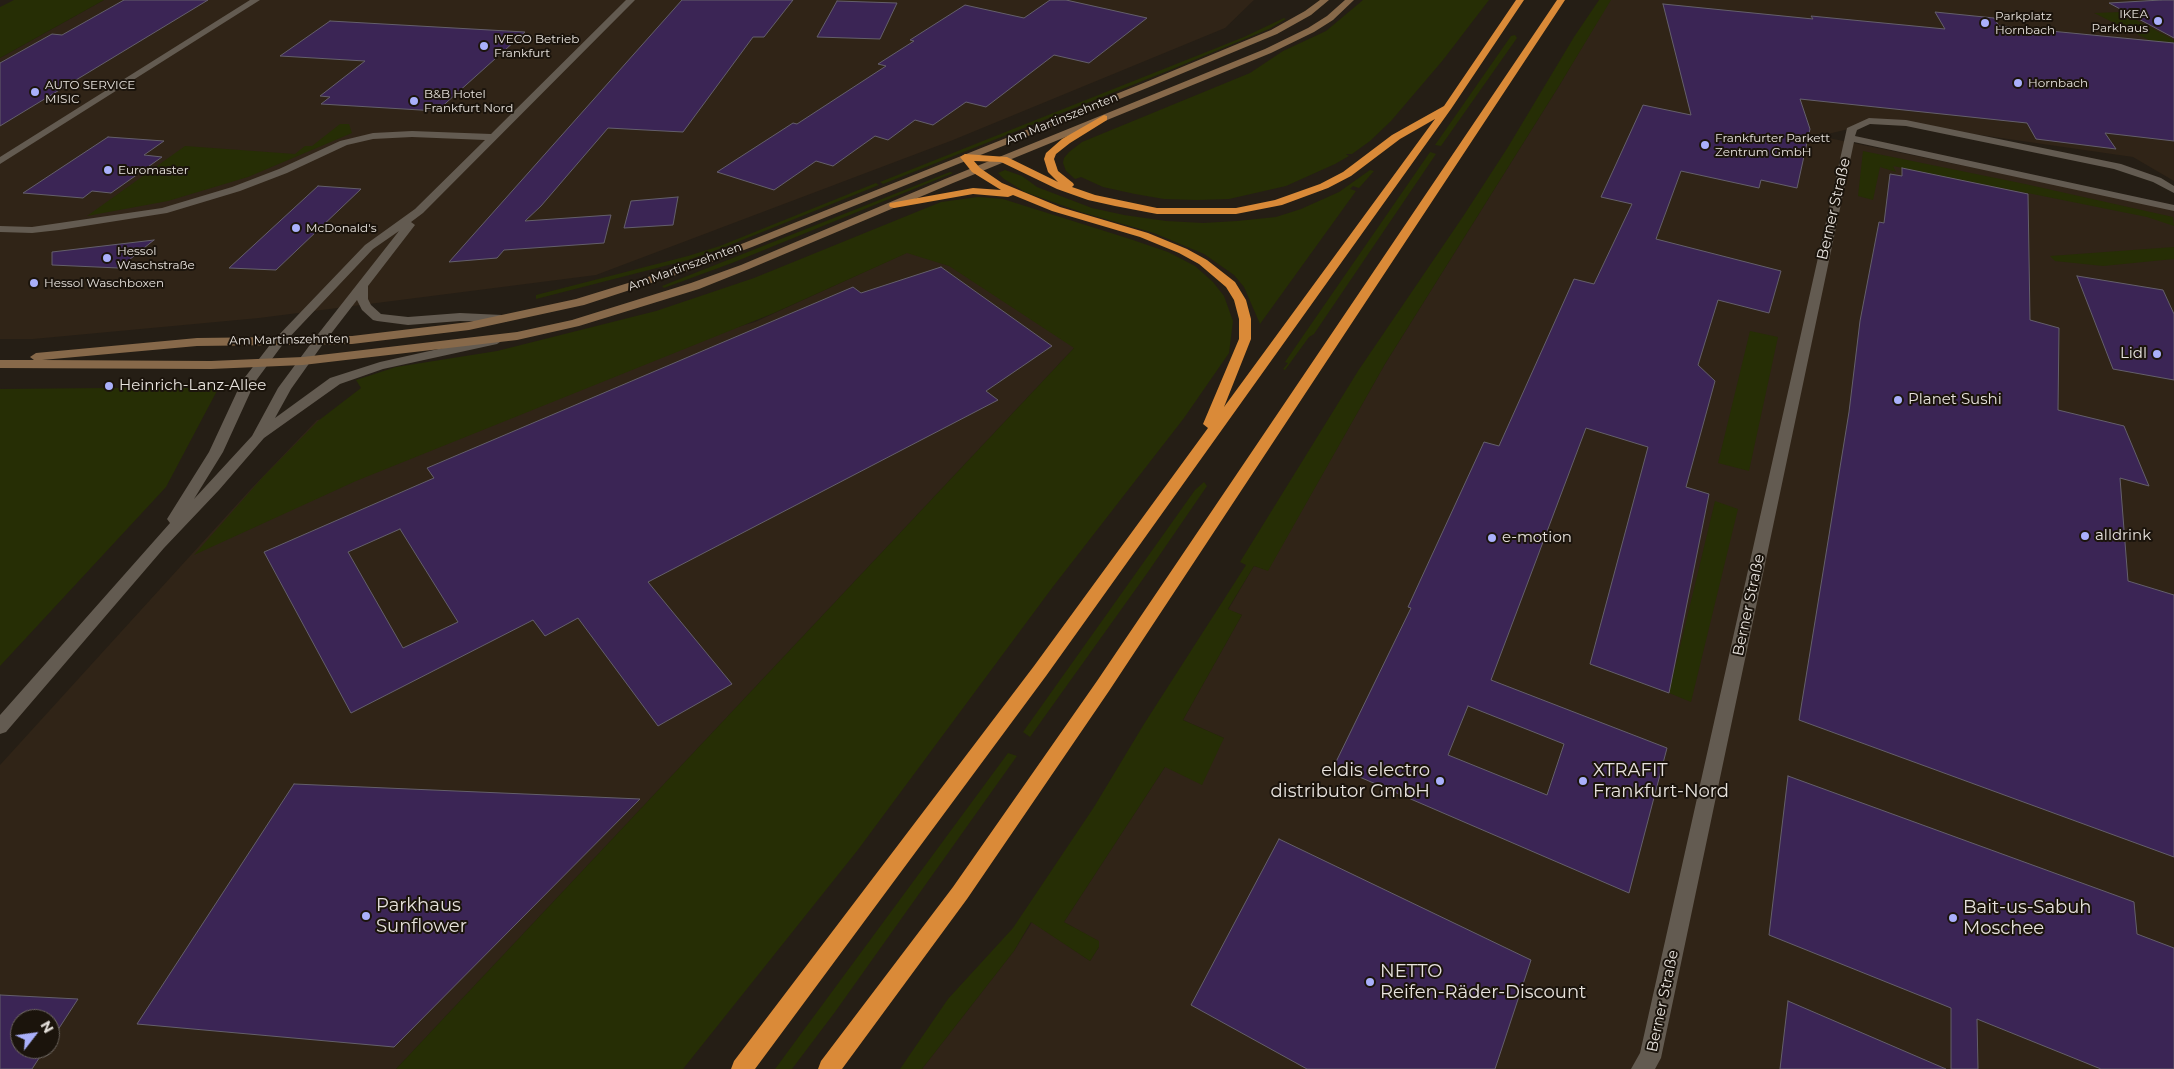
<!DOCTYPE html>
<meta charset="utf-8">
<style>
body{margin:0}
#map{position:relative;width:2174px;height:1069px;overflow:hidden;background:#251e15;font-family:Montserrat,sans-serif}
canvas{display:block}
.north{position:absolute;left:10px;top:1009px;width:50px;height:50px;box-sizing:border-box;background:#1b140c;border:1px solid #6d6660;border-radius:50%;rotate:60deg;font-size:14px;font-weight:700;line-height:20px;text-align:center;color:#e7e2dd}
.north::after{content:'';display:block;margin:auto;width:18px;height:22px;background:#aab0fb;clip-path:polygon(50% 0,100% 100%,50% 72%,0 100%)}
</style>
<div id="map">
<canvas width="2174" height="1069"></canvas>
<div class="north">N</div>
</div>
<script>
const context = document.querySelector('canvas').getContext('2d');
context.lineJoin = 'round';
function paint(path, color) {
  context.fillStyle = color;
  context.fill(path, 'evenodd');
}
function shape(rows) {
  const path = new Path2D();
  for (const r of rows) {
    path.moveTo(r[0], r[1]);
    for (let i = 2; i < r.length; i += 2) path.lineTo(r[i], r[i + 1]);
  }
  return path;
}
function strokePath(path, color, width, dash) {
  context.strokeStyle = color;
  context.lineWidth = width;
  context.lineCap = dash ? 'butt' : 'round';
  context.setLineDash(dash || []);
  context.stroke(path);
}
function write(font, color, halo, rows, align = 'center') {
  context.font = font + ' Montserrat,sans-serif';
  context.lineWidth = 4;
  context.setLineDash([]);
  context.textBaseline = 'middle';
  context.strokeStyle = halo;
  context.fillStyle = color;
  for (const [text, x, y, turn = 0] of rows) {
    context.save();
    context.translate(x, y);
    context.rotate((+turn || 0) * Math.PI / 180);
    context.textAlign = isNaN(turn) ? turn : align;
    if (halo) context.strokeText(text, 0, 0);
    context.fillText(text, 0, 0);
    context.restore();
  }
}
paint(shape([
 [104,0,1254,0,1225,28,953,140,596,275,259,318,33,339,0,339,0,58],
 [1610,0,2174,0,2174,181,2133,157,1883,121,1819,136,2174,209,2174,1069,922,1069,1014,951,1032,922,1090,961,1099,947,1098,941,1064,922,1165,767,1224,738,1183,720,1242,615,1228,610,1254,566,1268,570,1385,364,1559,86],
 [908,252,1104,316,396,1069,0,1069,0,765,251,489,317,420,542,383,755,322],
 [20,1019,50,1019,50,1049,20,1049]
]), '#302417');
paint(shape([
 [14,0,104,0,0,58,0,7],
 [1363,0,1489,0,1443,60,1391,121,1370,141,1352,154,1346,154,1349,156,1335,164,1286,186,1229,199,1197,200,1164,199,1135,194,1103,187,1081,177,1075,179,1066,171,1063,163,1064,158,1069,152,1082,142,1250,73,1283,51,1326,31],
 [1599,0,1611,0,1559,86,1385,364,1268,571,1254,566,1228,609,1242,615,1183,720,1224,738,1202,785,1165,767,1064,922,1099,941,1099,947,1090,961,1031,922,1014,951,922,1069,900,1069,948,999,1013,928,1094,807,1144,724,1246,565,1240,562,1358,371,1464,215,1508,147,1574,37],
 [2121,12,2174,40,2174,45,2153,42,2094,13],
 [1284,18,1286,19,1269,29,1170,70,883,184,880,182,1244,37],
 [1515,35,1517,38,1441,146,1435,145,1511,36],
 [340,124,349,124,352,133,248,177,168,201,87,216,185,146,295,154,305,146,312,146],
 [1863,151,2025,184,2173,217,2174,226,2147,217,1893,166,1896,172,1880,167,1873,200,1858,196],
 [1430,152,1436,154,1314,334,1309,337,1285,370,1283,369,1288,363,1285,362],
 [1005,170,1022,176,1037,187,1092,208,1124,215,1166,221,1203,223,1237,221,1276,217,1301,209,1339,192,1370,170,1374,171,1359,188,1353,186,1350,189,1356,191,1260,324,1244,287,1234,275,1204,254,1154,233,1081,212,1025,192,1004,179,998,173],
 [950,172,953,173,732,263,664,288,662,286],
 [876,183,879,185,725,247,688,260,536,299,536,295,688,256,720,246],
 [978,197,1003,199,1130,239,1168,252,1195,266,1213,282,1224,296,1233,321,1229,353,1184,418,1052,588,857,851,683,1069,396,1069,1074,348,949,266,907,253,774,313,356,481,194,555,262,478,318,421,361,388,356,380,396,367,497,351,656,311,754,278,941,202],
 [2174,247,2174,259,2103,266,2055,261,2050,256],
 [1750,331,1778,337,1749,471,1718,463],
 [219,387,166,487,0,666,0,389],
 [1204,482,1207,486,1148,572,1030,737,1023,732,1195,490],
 [1715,501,1738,509,1691,702,1669,693],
 [1008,753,1017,756,835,1012,792,1069,775,1069]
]), '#262e05');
const building = shape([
 [124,0,208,0,0,126,0,63,52,34,62,35,124,0],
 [682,0,793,0,764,37,753,37,683,132,608,128,541,206,525,221,611,215,604,243,504,250,497,258,449,262,682,0],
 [1050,0,1066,0,1147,18,1089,63,1054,55,986,107,966,102,933,125,915,120,888,140,875,136,833,166,816,161,774,190,717,172,793,123,797,124,886,66,878,64,914,41,910,40,965,5,1024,18,1050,0],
 [2161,0,2174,0,2174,38,2109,3,2161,0],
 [837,1,897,3,880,39,817,37,837,1],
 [1663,4,1813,19,1811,16,1945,29,1935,12,1994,18,1999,26,2174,43,2174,141,2105,133,2116,149,2036,139,2027,123,1800,99,1810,129,1797,188,1761,180,1759,188,1681,171,1656,239,1781,271,1769,313,1718,300,1698,365,1715,381,1686,487,1709,494,1669,693,1590,664,1648,447,1586,428,1491,680,1667,748,1629,893,1334,766,1411,608,1408,607,1484,442,1499,446,1574,279,1594,284,1632,204,1601,197,1643,105,1691,115,1663,4],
 [1468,706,1564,744,1547,795,1448,755,1468,706],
 [330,21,525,32,437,111,321,104,330,97,320,96,365,61,280,56,330,21],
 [108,137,164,141,144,155,162,157,111,193,92,191,83,198,23,193,108,137],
 [1902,168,2028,194,2030,320,2059,328,2058,410,2124,426,2149,486,2120,478,2128,581,2174,595,2174,857,1799,720,1849,412,1860,321,1879,222,1884,223,1890,174,1902,176,1902,168],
 [318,186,361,189,276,270,229,268,318,186],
 [678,197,673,225,624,228,631,201,678,197],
 [154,240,119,268,52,265,52,252,154,240],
 [941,267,1052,346,986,391,998,400,648,582,732,684,658,726,578,618,545,636,533,620,351,713,264,552,434,478,427,468,853,287,861,293,941,267],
 [400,529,458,622,403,648,348,552,400,529],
 [2077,276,2163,290,2174,314,2174,380,2113,369,2077,276],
 [1788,776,2134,902,2137,934,2174,948,2174,1069,2101,1069,1977,1019,1978,1069,1951,1069,1951,1008,1769,935,1788,776],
 [294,784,640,799,394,1047,137,1024,294,784],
 [1279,839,1531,960,1495,1069,1307,1069,1191,1005,1279,839],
 [0,995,78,999,50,1042,50,1019,20,1019,20,1049,45,1049,32,1069,0,1069,0,995],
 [1788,1001,1946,1069,1780,1069,1788,1001]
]);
paint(building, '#3b2555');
strokePath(building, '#645f6b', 1);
paint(shape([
 [250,0,260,0,0,164,0,157,250,0],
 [626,0,635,0,423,213,411,222,415,225,368,286,368,299,371,305,381,314,408,317,460,313,502,315,508,319,506,322,460,321,408,325,377,321,373,320,362,310,357,300,323,344,315,344,313,341,315,338,399,231,373,249,284,343,276,343,274,340,365,245,415,209,485,140,412,137,373,139,347,145,287,173,240,191,167,213,59,230,32,233,0,232,0,226,32,227,162,208,232,187,279,169,340,141,373,133,412,131,491,134,626,0],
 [1869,118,1906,120,2121,164,2161,178,2174,186,2174,193,2153,182,2114,169,1906,126,1870,124,1857,130,1855,136,2174,205,2174,211,1854,142,1661,1058,1655,1069,1631,1069,1640,1053,1847,128,1869,118]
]), '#635b51');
paint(shape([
 [280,336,286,340,255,382,223,452,194,499,252,436,278,388,315,338,323,338,325,341,291,389,275,418,330,378,380,362,497,336,503,340,497,344,383,369,340,384,264,438,219,490,164,548,6,732,0,734,0,715,170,523,167,519,209,452,242,381,276,337,280,336]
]), '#635b51');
paint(shape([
 [1320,0,1329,0,1311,15,1277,34,1147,88,752,247,685,272,584,305,469,330,352,344,197,346,42,360,211,361,303,357,517,332,572,320,691,283,741,265,945,179,1265,49,1308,28,1327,16,1345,0,1354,0,1333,20,1314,32,1271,53,953,183,749,269,699,289,579,326,517,340,303,365,211,369,0,368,0,360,34,360,30,357,36,353,197,338,352,336,469,322,576,299,677,268,744,243,1141,84,1271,30,1305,11,1320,0]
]), '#87694a');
paint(shape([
 [1516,0,1524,0,1451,109,1046,676,755,1069,731,1069,734,1061,1034,666,1208,428,1203,424,1239,339,1239,319,1234,300,1226,287,1199,264,1179,253,1140,237,1052,211,1013,195,1008,197,973,194,894,208,890,207,889,205,890,203,973,188,1001,190,972,172,960,157,965,154,1007,157,1058,182,1048,172,1044,159,1046,153,1062,139,1104,115,1107,116,1107,120,1070,143,1056,154,1054,159,1058,171,1073,183,1074,185,1072,187,1095,195,1157,208,1236,208,1275,200,1320,184,1343,172,1392,135,1444,106,1516,0],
 [1435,119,1224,407,1251,339,1251,319,1246,300,1235,282,1207,260,1187,249,1148,233,1060,207,1002,183,980,168,974,161,1001,162,1057,189,1088,200,1115,206,1157,214,1236,214,1282,205,1328,188,1351,176,1400,139,1435,119],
 [1557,0,1565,0,1109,691,967,899,842,1069,818,1069,821,1061,953,887,1097,681,1557,0]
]), '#da8a38');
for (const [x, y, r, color] of [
 [2158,21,5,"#aab0fb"],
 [1985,23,5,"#aab0fb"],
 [484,46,5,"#aab0fb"],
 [2018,83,5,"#aab0fb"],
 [35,92,5,"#aab0fb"],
 [414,101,5,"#aab0fb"],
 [1705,145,5,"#aab0fb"],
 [108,170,5,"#aab0fb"],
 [296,228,5,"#aab0fb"],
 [107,258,5,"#aab0fb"],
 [34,283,5,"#aab0fb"],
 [2157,354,5,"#aab0fb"],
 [109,386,5,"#aab0fb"],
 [1898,400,5,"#aab0fb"],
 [2085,536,5,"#aab0fb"],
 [1492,538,5,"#aab0fb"],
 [1440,781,5,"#aab0fb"],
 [1583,781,5,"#aab0fb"],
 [366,916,5,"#aab0fb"],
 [1953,918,5,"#aab0fb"],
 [1370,982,5,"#aab0fb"]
]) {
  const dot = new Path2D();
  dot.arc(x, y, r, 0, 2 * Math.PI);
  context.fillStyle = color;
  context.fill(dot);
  strokePath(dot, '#1b140c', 2);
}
write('12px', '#e7e2dd', '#1b140c', [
 ["IKEA",2148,14,"right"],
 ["Parkhaus",2148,28,"right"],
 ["Parkplatz",1995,16],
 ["Hornbach",1995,30],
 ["IVECO Betrieb",494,39],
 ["Frankfurt",494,53],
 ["Hornbach",2028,83],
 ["AUTO SERVICE",45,85],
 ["MISIC",45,99],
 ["B&B Hotel",424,94],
 ["Frankfurt Nord",424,108],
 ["Frankfurter Parkett",1715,138],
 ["Zentrum GmbH",1715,152],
 ["Euromaster",118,170],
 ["McDonald's",306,228],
 ["Hessol",117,251],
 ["Waschstraße",117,265],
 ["Hessol Waschboxen",44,283]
], 'left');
write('12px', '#e7e2dd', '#1b140c', [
 ["Am Martinszehnten",1062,119,-22],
 ["Am Martinszehnten",685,267,-20],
 ["Am Martinszehnten",289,340,-1]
]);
write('15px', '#e7e2dd', '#1b140c', [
 ["Berner Straße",1834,209,-77],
 ["Berner Straße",1749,605,-78],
 ["Berner Straße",1663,1001,-78]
]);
write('15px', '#e7e2dd', '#1b140c', [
 ["Lidl",2147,354,"right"],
 ["Heinrich-Lanz-Allee",119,386],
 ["Planet Sushi",1908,400],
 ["alldrink",2095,536],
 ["e-motion",1502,538]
], 'left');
write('18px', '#e7e2dd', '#1b140c', [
 ["eldis electro",1430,771,"right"],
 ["distributor GmbH",1430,792,"right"],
 ["XTRAFIT",1593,771],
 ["Frankfurt-Nord",1593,792],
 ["Parkhaus",376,906],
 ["Sunflower",376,927],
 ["Bait-us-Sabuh",1963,908],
 ["Moschee",1963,929],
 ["NETTO",1380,972],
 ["Reifen-Räder-Discount",1380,993]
], 'left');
</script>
